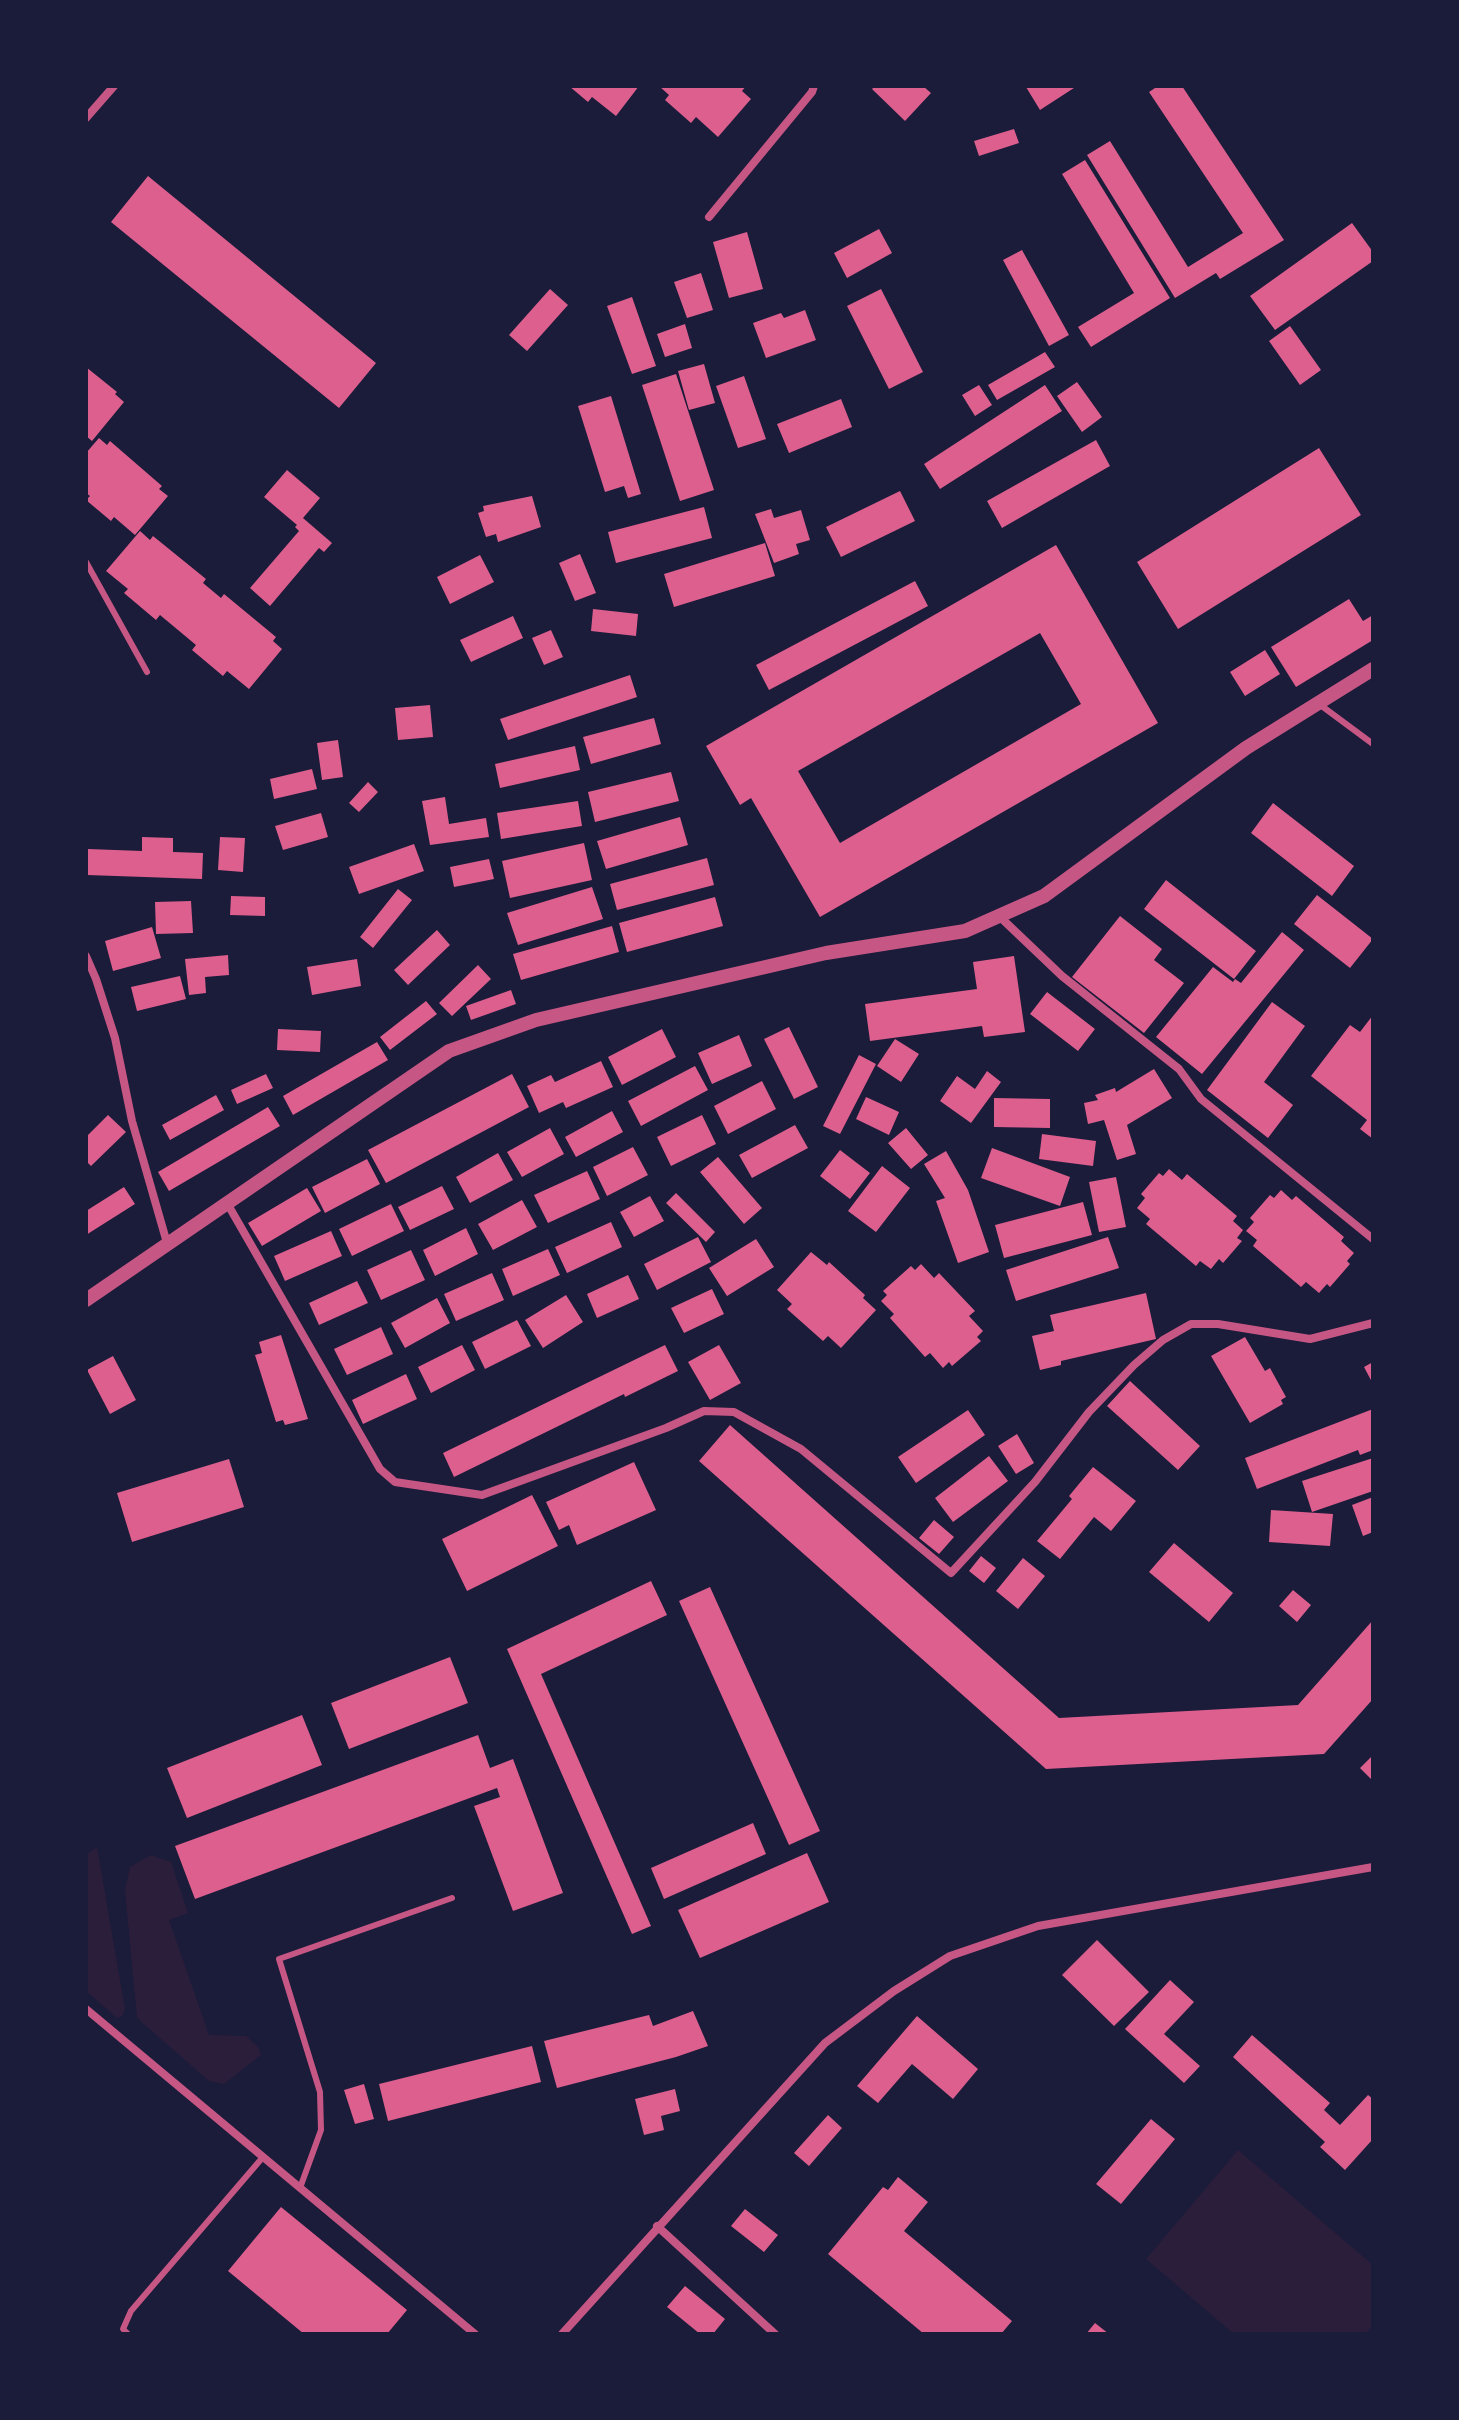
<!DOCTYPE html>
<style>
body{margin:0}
#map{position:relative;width:1459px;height:2420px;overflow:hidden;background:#1b1b3a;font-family:Jost,sans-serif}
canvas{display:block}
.frame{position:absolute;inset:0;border:88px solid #1b1b3a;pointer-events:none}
</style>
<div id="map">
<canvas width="1459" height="2420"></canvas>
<div class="frame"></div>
</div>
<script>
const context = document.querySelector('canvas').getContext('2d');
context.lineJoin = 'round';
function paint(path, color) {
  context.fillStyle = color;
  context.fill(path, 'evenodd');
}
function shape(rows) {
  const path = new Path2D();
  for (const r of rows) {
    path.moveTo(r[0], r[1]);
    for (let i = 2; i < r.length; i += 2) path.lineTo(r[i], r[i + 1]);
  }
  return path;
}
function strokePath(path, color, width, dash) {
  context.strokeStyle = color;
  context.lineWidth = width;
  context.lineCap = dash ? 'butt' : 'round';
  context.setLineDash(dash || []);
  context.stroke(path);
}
paint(shape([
 [97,1847,125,2009,122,2016,117,2018,86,1991,86,1855],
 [151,1855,171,1862,188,1913,169,1920,209,2035,246,2036,258,2047,261,2055,224,2084,209,2081,137,2018,125,1890,130,1867],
 [1238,2150,1373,2265,1373,2325,1365,2334,1234,2334,1146,2259]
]), '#2a1e3b');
paint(shape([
 [569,86,639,86,616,116,592,97,588,102],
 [659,86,746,86,742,91,751,99,718,137,696,117,691,123,665,100,669,95],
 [875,86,923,86,931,93,905,121,872,89],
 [1028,86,1077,86,1040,110,1026,87],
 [1158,86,1182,86,1284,240,1220,279,1216,273,1175,298,1087,155,1110,141,1188,267,1243,233,1149,92],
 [1014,129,1019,143,979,156,974,141],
 [1085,160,1170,298,1091,347,1078,327,1134,293,1062,174],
 [148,176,376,363,339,408,111,222],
 [1352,223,1373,252,1373,261,1275,330,1250,296],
 [879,229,892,253,847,278,834,253],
 [747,232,763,289,729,298,713,242],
 [1022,250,1069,335,1049,346,1003,260],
 [701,273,713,310,687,318,674,282],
 [550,289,568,305,527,351,509,335],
 [881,289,923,372,889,389,847,306],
 [632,297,656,366,632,374,607,306],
 [805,310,816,340,766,358,753,323,781,313,784,318],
 [685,324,692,348,665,357,657,334],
 [1290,326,1321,370,1300,385,1269,341],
 [1045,352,1055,367,997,400,988,385],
 [704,364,715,403,689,410,678,371],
 [86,367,117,392,115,394,124,402,92,441,86,436],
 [676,374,714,490,680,501,642,385],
 [744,376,766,439,738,448,716,386],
 [1077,382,1102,417,1082,432,1057,396],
 [979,385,992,405,975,416,962,395],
 [1045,385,1062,411,940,489,924,464],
 [611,396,641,494,628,498,624,486,605,492,578,406],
 [841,399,852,427,789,453,777,424],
 [99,438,107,445,110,441,162,486,159,489,168,496,135,535,114,517,111,521,86,500,90,496,86,493,86,453],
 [1096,440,1110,466,1002,528,987,501],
 [1319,448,1361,515,1178,629,1137,562],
 [287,470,320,498,303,518,332,543,324,552,319,548,270,606,250,588,299,531,295,527,297,525,264,497],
 [900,491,915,521,841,557,826,527],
 [532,496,541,527,498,542,496,534,486,537,478,513,484,511,483,506],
 [704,507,712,538,616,563,608,532],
 [771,509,774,518,801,510,810,540,796,544,799,554,774,563,755,514],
 [140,531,150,540,153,536,206,579,203,583,221,598,224,594,276,637,273,641,282,649,249,689,227,671,223,676,192,650,196,645,160,615,156,620,124,593,128,589,106,571],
 [765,543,775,576,674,607,664,574],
 [1056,545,1158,723,820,917,751,798,740,805,706,746],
 [1040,633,1081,704,840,843,798,771],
 [580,554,596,593,575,601,559,563],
 [480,555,494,582,450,604,437,577],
 [915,581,928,606,769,690,756,665],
 [1349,599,1363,621,1373,615,1373,640,1296,687,1271,647],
 [593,609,638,614,636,636,591,631],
 [513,616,523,638,471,662,460,640],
 [551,630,563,657,544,665,532,638],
 [1265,650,1280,674,1245,696,1230,672],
 [630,675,637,697,508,740,500,719],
 [430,705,433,737,398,740,395,708],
 [654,718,661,744,591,764,583,737],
 [338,740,343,777,322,780,317,743],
 [575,746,580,770,500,788,495,764],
 [312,769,317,789,274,799,270,779],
 [671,772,679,801,595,822,588,792],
 [368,782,378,792,359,812,349,803],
 [445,797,449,824,486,818,489,837,430,845,422,801],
 [578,801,582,826,501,839,497,813],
 [1273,803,1354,866,1332,896,1251,833],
 [321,813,328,837,283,850,275,826],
 [680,817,688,845,606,869,597,841],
 [142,837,173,838,173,852,203,853,202,879,87,875,88,849,142,851],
 [220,837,245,838,243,872,218,870],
 [584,843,592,880,510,898,502,861],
 [414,844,424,871,359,894,349,867],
 [707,858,714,885,617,910,610,884],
 [489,859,494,879,454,887,450,867],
 [1166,880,1256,951,1234,979,1144,909],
 [592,887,603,919,518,945,507,913],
 [398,889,412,900,373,948,360,937],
 [1317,895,1373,939,1350,968,1294,924],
 [231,896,265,897,265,916,230,915],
 [715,897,723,926,627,952,619,923],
 [191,901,193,933,156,934,155,902],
 [1120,916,1162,949,1154,960,1184,983,1144,1033,1072,977],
 [612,926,619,952,521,980,513,954],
 [152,927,161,958,113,971,105,941],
 [437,930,450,945,408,985,394,970],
 [1282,932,1304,950,1202,1074,1156,1037,1213,967,1233,982,1235,979,1241,983],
 [228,955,229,975,205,977,206,993,189,995,185,959],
 [1014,956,1025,1032,984,1037,982,1026,870,1041,865,1004,977,989,973,962],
 [357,959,361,986,312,995,307,967],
 [478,965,491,979,452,1016,439,1003],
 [180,976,186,999,137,1011,131,987],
 [511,990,516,1004,471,1020,466,1006],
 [1047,992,1095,1029,1078,1051,1030,1014],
 [426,1001,437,1014,390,1050,380,1037],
 [1272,1002,1305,1026,1264,1082,1293,1105,1268,1138,1207,1090],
 [1373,1015,1373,1139,1360,1129,1367,1120,1311,1076,1350,1025,1360,1032],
 [789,1027,818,1087,794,1099,764,1039],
 [278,1029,321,1031,320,1052,277,1050],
 [662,1029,676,1057,622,1085,608,1057],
 [739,1035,752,1066,712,1084,698,1053],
 [895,1039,919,1054,901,1082,877,1066],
 [377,1042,388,1060,293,1115,283,1096],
 [859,1055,876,1064,840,1134,823,1126],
 [601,1061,613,1087,566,1108,563,1102,539,1113,527,1086,551,1075,555,1082],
 [695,1066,708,1090,641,1126,628,1101],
 [1154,1069,1172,1098,1127,1125,1136,1154,1117,1160,1104,1120,1088,1124,1084,1103,1098,1100,1095,1095,1115,1088,1116,1092],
 [987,1071,1001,1082,971,1123,940,1101,957,1076,975,1089],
 [266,1074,273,1088,237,1104,231,1090],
 [512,1074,529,1107,386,1183,368,1150],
 [762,1081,776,1109,728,1134,714,1106],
 [216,1095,224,1110,170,1140,162,1125],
 [866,1097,899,1112,889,1135,856,1119],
 [994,1098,1050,1099,1050,1128,994,1127],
 [268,1107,280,1126,169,1191,158,1172],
 [612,1111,623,1132,576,1157,565,1137],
 [108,1115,126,1132,91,1166,86,1161,86,1137],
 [702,1115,716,1144,671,1166,657,1137],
 [795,1125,808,1148,752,1178,739,1155],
 [550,1128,564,1154,522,1177,507,1152],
 [906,1128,928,1155,911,1169,888,1143],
 [1042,1134,1096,1141,1093,1166,1039,1159],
 [633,1147,648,1175,607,1196,593,1167],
 [992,1148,1070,1177,1060,1206,981,1178],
 [840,1150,870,1173,850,1199,820,1176],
 [946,1151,968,1190,989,1252,958,1263,936,1201,945,1198,924,1164],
 [498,1153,513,1180,470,1203,456,1177],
 [718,1157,762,1208,744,1224,700,1172],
 [367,1159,380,1184,325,1213,312,1187],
 [882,1166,910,1188,876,1232,848,1211],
 [1169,1169,1182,1180,1187,1174,1237,1216,1233,1221,1243,1230,1237,1238,1242,1241,1223,1263,1219,1259,1211,1269,1200,1261,1196,1266,1146,1224,1150,1219,1137,1208,1145,1198,1141,1194,1159,1173,1163,1176],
 [587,1171,600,1199,548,1223,534,1195],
 [1116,1177,1126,1227,1099,1232,1089,1182],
 [442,1186,454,1209,410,1230,398,1207],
 [124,1187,135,1204,86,1235,86,1211],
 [307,1188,321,1211,262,1246,248,1223],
 [1281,1190,1292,1200,1296,1196,1344,1237,1341,1241,1354,1253,1347,1261,1350,1264,1330,1287,1327,1284,1319,1293,1306,1282,1301,1287,1253,1246,1257,1240,1246,1231,1254,1222,1250,1218,1270,1195,1274,1198],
 [676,1193,715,1232,706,1242,666,1203],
 [650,1196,664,1221,634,1237,620,1212],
 [522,1200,537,1227,493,1250,478,1224],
 [1083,1202,1092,1235,1004,1258,995,1225],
 [391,1204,404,1231,352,1256,339,1229],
 [611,1222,622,1247,567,1273,555,1247],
 [466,1228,478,1254,435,1276,423,1250],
 [331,1231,342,1256,285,1281,274,1256],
 [698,1237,711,1262,657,1290,644,1264],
 [1108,1237,1119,1268,1016,1301,1006,1270],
 [756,1239,774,1267,727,1296,709,1268],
 [548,1249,560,1275,513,1296,502,1269],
 [411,1250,425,1280,381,1300,367,1270],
 [811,1252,827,1265,829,1262,865,1295,863,1298,876,1310,841,1348,828,1336,823,1341,787,1309,792,1304,777,1290],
 [921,1264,934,1278,939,1273,975,1311,969,1316,983,1331,977,1337,981,1341,952,1366,949,1362,943,1368,930,1353,925,1357,890,1318,894,1314,881,1301,887,1295,883,1291,911,1266,915,1270],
 [492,1273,504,1300,456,1321,444,1294],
 [628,1275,639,1299,597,1318,587,1294],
 [357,1281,368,1303,319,1325,309,1303],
 [712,1289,724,1314,684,1333,671,1308],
 [1146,1293,1156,1339,1061,1361,1061,1365,1040,1370,1032,1336,1054,1331,1050,1315],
 [566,1295,583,1322,543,1348,525,1320],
 [437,1298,450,1323,405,1348,391,1323],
 [517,1320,531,1346,485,1369,472,1342],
 [381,1327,393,1354,347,1375,334,1349],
 [281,1335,308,1419,285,1425,283,1420,276,1422,255,1355,262,1353,259,1342],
 [1245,1337,1265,1371,1270,1368,1286,1397,1281,1400,1283,1404,1250,1423,1211,1356],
 [462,1345,475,1370,431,1393,418,1367],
 [665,1345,678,1371,625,1397,624,1394,454,1477,443,1453],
 [719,1345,741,1383,710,1400,688,1362],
 [113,1356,136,1400,110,1414,87,1370],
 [1373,1362,1373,1384,1364,1367],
 [406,1374,417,1399,363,1424,352,1400],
 [1130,1381,1200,1446,1178,1470,1107,1406],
 [1373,1409,1373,1450,1360,1455,1358,1450,1257,1489,1245,1458],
 [968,1410,985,1435,916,1483,898,1457],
 [730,1425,1059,1718,1298,1705,1373,1620,1373,1699,1324,1754,1046,1769,699,1461],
 [1017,1434,1034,1463,1016,1474,998,1446],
 [989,1456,1008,1481,953,1522,935,1498],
 [1373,1458,1373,1491,1312,1512,1302,1481],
 [229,1459,244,1507,132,1542,117,1493],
 [634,1462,656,1510,577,1545,569,1525,559,1530,546,1502],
 [1093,1467,1136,1501,1111,1531,1094,1517,1060,1559,1037,1541,1072,1499,1069,1496],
 [532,1495,558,1546,467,1591,442,1539],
 [1373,1497,1373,1532,1363,1536,1352,1505],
 [1271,1510,1333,1514,1330,1546,1269,1542],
 [934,1520,954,1537,939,1554,919,1538],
 [1174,1543,1233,1593,1209,1622,1149,1572],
 [981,1556,996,1568,984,1583,969,1571],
 [1023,1558,1045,1576,1018,1609,996,1591],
 [651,1581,667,1615,541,1674,651,1926,632,1934,507,1649],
 [710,1587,820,1831,789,1845,679,1601],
 [1293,1590,1311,1605,1297,1622,1279,1606],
 [450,1657,468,1703,349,1749,331,1703],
 [302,1715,322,1765,187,1818,167,1768],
 [478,1735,490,1768,513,1759,563,1893,513,1911,474,1806,500,1797,497,1788,195,1899,175,1846],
 [1373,1755,1373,1781,1360,1768],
 [753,1823,766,1854,664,1899,651,1868],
 [807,1853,829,1902,700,1958,678,1910],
 [1097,1940,1149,1992,1114,2026,1062,1975],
 [1170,1980,1194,2002,1164,2034,1200,2066,1184,2083,1125,2029],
 [693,2011,708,2046,676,2057,557,2088,544,2041,649,2015,653,2026],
 [917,2016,978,2069,953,2099,912,2064,878,2103,857,2086],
 [1252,2035,1330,2103,1324,2110,1340,2125,1368,2095,1373,2099,1373,2139,1345,2170,1320,2147,1325,2142,1233,2057],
 [532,2046,541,2082,388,2121,379,2084],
 [364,2084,374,2119,355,2124,344,2090],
 [675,2089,680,2111,661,2116,664,2130,644,2135,635,2099],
 [828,2115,842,2128,809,2166,794,2153],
 [1151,2119,1175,2139,1121,2204,1096,2184],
 [898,2177,928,2202,904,2231,1012,2321,1001,2334,924,2334,828,2254,883,2187,888,2190],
 [281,2207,407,2310,387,2334,304,2334,228,2271],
 [745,2209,778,2235,764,2252,731,2226],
 [685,2286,725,2319,713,2334,700,2334,667,2307],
 [1095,2323,1109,2334,1086,2334]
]), '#dd5f8e');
strokePath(shape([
 [86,562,147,672],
 [1319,704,1373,744],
 [300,2188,321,2130,320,2092,279,1959,452,1898],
 [128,2334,123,2329,131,2311,263,2157]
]), '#c65784', 6);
strokePath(shape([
 [86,118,114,86],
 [709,217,812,92,814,86],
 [999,916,1062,976,1179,1069,1201,1099,1373,1239],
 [86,956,96,979,115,1038,132,1121,167,1243],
 [227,1203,380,1469,395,1482,482,1495,666,1428,704,1411,734,1412,801,1449,951,1573,1035,1482,1089,1412,1134,1365,1163,1340,1191,1324,1218,1324,1310,1339,1373,1323],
 [86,2009,475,2334],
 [657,2226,775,2334],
 [562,2334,825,2043,894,1991,950,1956,1038,1926,1373,1867]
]), '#c65784', 8);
strokePath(shape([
 [86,1300,449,1051,536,1020,826,953,965,931,1044,896,1246,748,1373,669]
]), '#c65784', 14);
</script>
